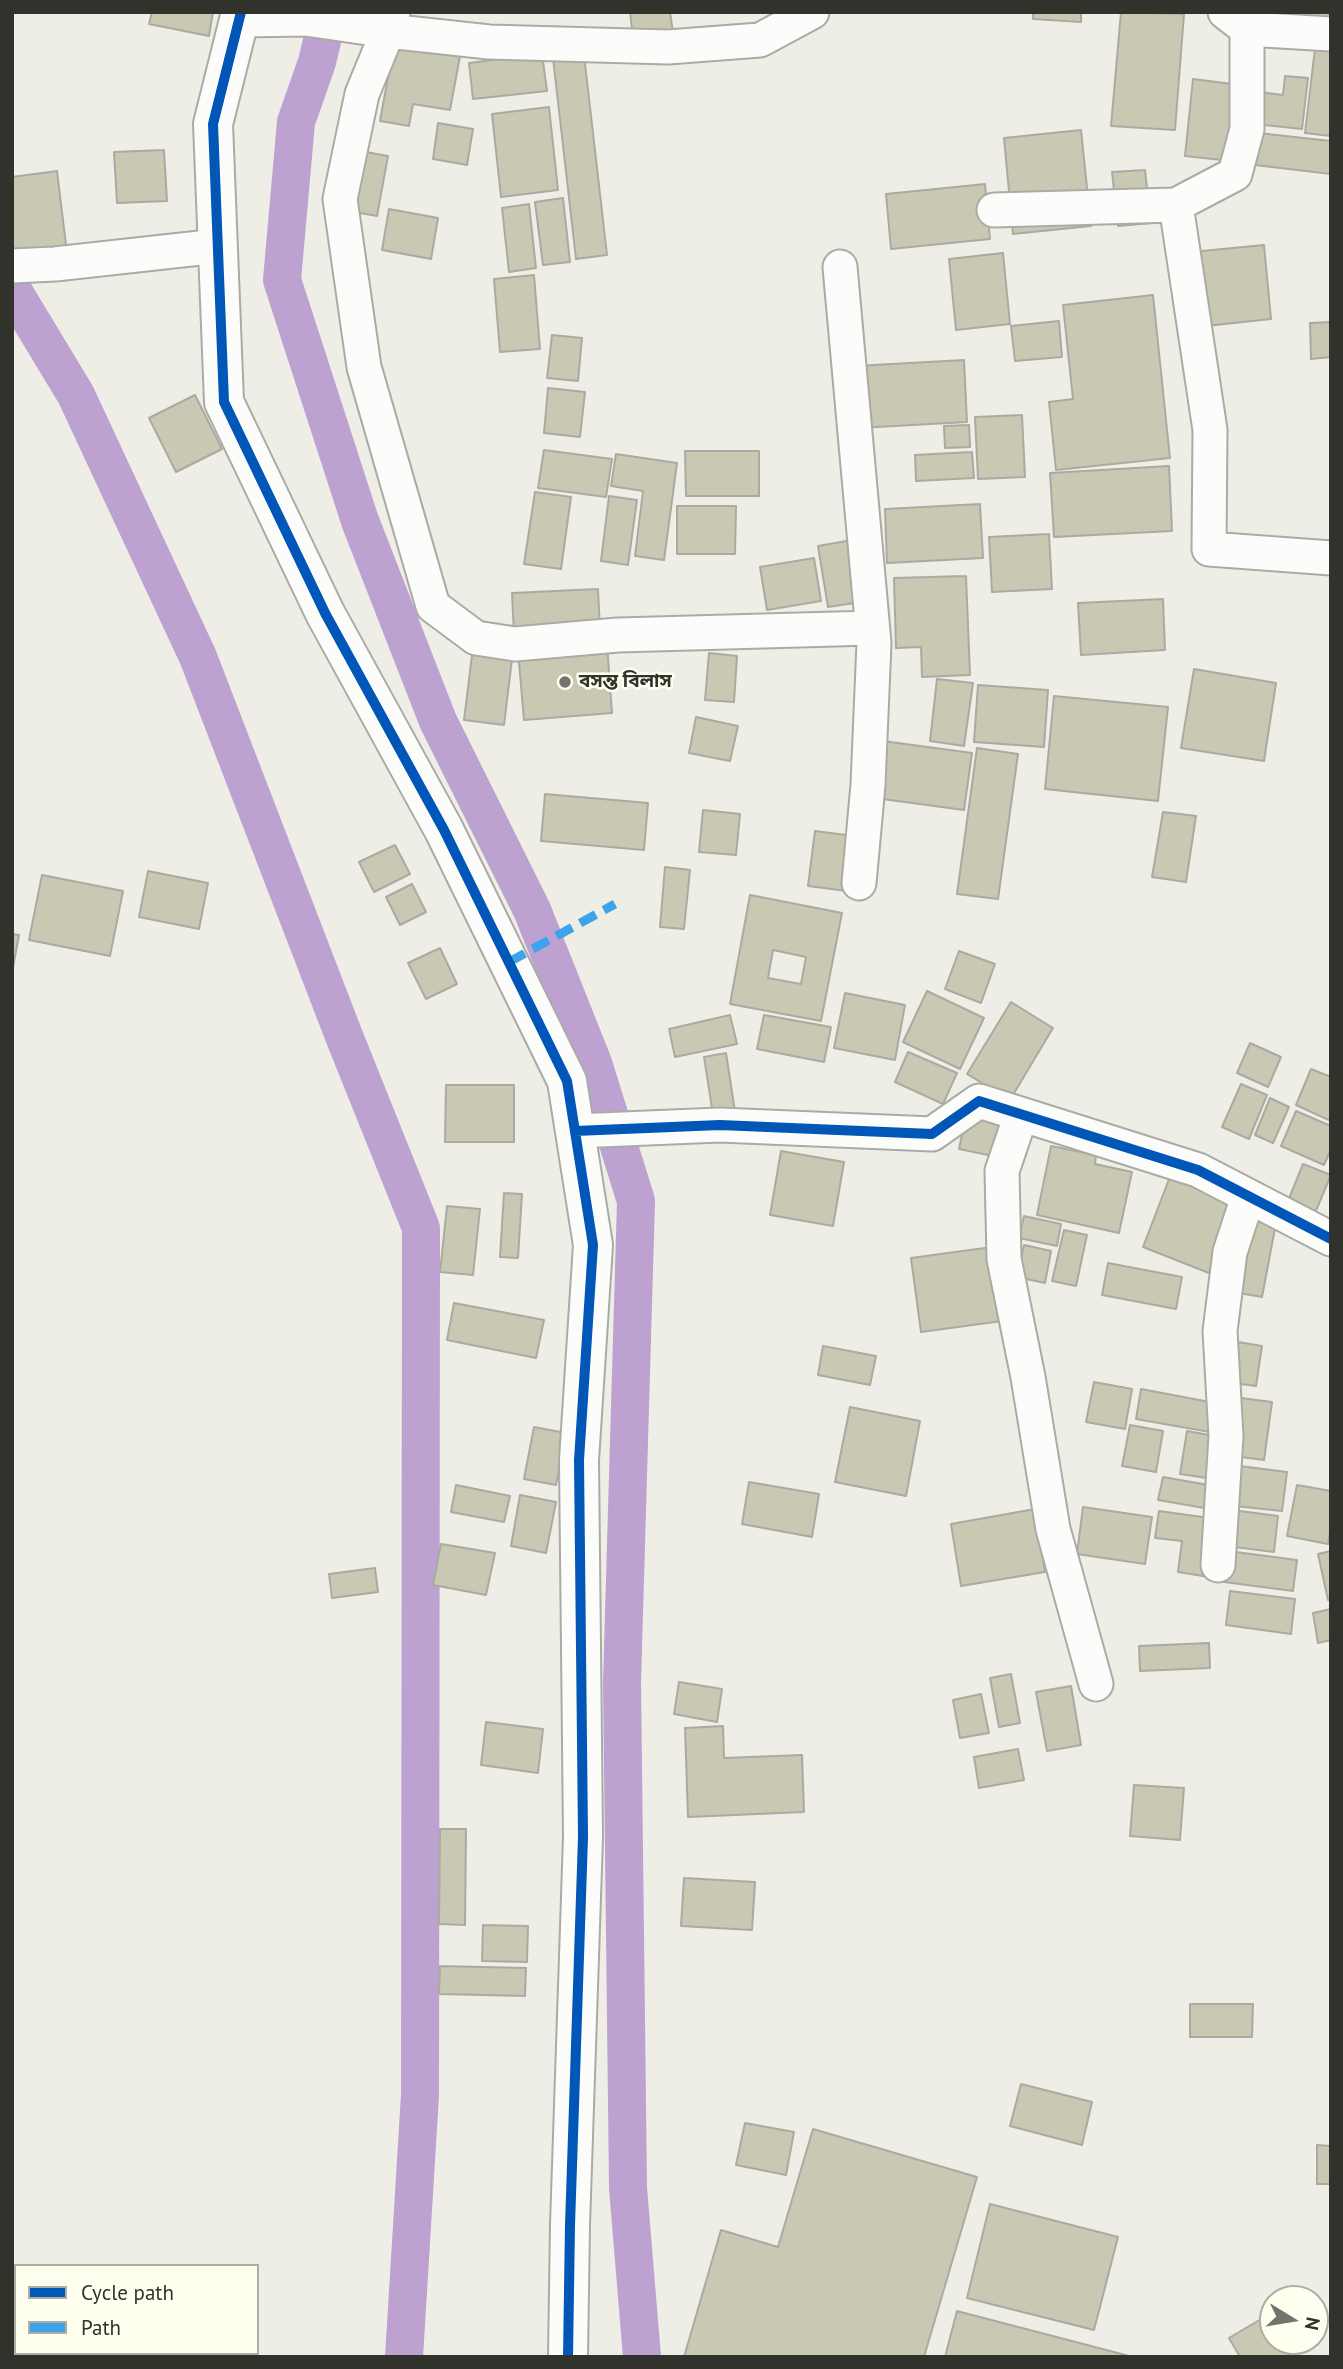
<!DOCTYPE html>
<meta charset="utf-8">
<style>
body{margin:0}
#map{position:relative;width:1343px;height:2369px;overflow:hidden;background:#eeeee6;font-family:"PT Sans",sans-serif}
canvas{display:block}
.frame{position:absolute;inset:0;border:14px solid #32322c;pointer-events:none}
.legend{position:absolute;left:14px;top:2264px;width:245px;height:91px;box-sizing:border-box;background:#fffff0;border:2px solid #adada2;margin:0;padding:9px 12px;list-style:none;font-size:21px;color:#32322c}
.legend li{display:flex;align-items:center;gap:14px;height:35px}
.legend b{width:35px;border:2px solid #adada2}
.north{position:absolute;left:1259px;top:2285px;width:70px;height:70px;box-sizing:border-box;background:#fffff0;border:2px solid #adada2;border-radius:50%;rotate:101deg;font-size:19px;font-weight:700;line-height:28px;text-align:center;color:#32322c}
.north::after{content:'';display:block;margin:auto;width:24px;height:32px;background:#74746d;clip-path:polygon(50% 0,100% 100%,50% 72%,0 100%)}
</style>
<div id="map">
<canvas width="1343" height="2369"></canvas>
<div class="frame"></div>
<ul class="legend">
<li><b style="height:9px;background:#0057b8"></b>Cycle path</li>
<li><b style="height:9px;background:#3ea3eb"></b>Path</li>
</ul>
<div class="north">N</div>
</div>
<script>
const context = document.querySelector('canvas').getContext('2d');
context.lineJoin = 'round';
function shape(rows) {
  const path = new Path2D();
  for (const r of rows) {
    path.moveTo(r[0], r[1]);
    for (let i = 2; i < r.length; i += 2) path.lineTo(r[i], r[i + 1]);
  }
  return path;
}
function strokePath(path, color, width, dash) {
  context.strokeStyle = color;
  context.lineWidth = width;
  context.lineCap = dash ? 'butt' : 'round';
  context.setLineDash(dash || []);
  context.stroke(path);
}
function paint(path, color) {
  context.fillStyle = color;
  context.fill(path, 'evenodd');
}
function write(font, color, halo, rows, align = 'center') {
  context.font = font + ' "PT Sans","Noto Sans Bengali",sans-serif';
  context.lineWidth = 5;
  context.setLineDash([]);
  context.textBaseline = 'middle';
  context.strokeStyle = halo;
  context.fillStyle = color;
  for (const [text, x, y, turn = 0] of rows) {
    context.save();
    context.translate(x, y);
    context.rotate((+turn || 0) * Math.PI / 180);
    context.textAlign = isNaN(turn) ? turn : align;
    if (halo) context.strokeText(text, 0, 0);
    context.fillText(text, 0, 0);
    context.restore();
  }
}
strokePath(shape([
 [329,12,317,62,296,122,282,280,360,521,438,721,532,910,593,1063,636,1201,622,1682,628,2188,642,2357],
 [12,289,76,395,198,657,344,1036,421,1228,420,2095,404,2357]
]), '#bca1d1', 38);
const building = shape([
 [152,12,213,12,209,36,149,24,152,12],
 [630,12,670,12,673,33,633,38,630,12],
 [1033,12,1081,12,1081,22,1033,19,1033,12],
 [1121,12,1184,14,1175,130,1111,126,1121,12],
 [1293,12,1330,12,1327,27,1291,20,1293,12],
 [1316,40,1331,42,1331,136,1305,133,1316,40],
 [394,45,460,56,450,110,413,104,409,126,380,121,394,45],
 [542,54,547,91,473,99,469,63,542,54],
 [584,55,607,255,576,259,553,58,584,55],
 [1285,76,1308,78,1302,129,1255,124,1259,92,1283,95,1285,76],
 [1193,79,1240,85,1231,161,1185,156,1193,79],
 [549,107,558,190,501,197,492,114,549,107],
 [438,123,473,129,467,165,433,159,438,123],
 [1081,130,1091,226,1013,234,1004,138,1081,130],
 [1258,133,1331,141,1331,174,1255,165,1258,133],
 [164,150,167,201,117,203,114,152,164,150],
 [366,152,388,156,377,216,355,212,366,152],
 [1145,170,1151,223,1118,226,1112,172,1145,170],
 [57,171,67,253,12,259,12,177,57,171],
 [985,184,990,239,891,249,886,194,985,184],
 [563,198,570,262,543,265,535,202,563,198],
 [529,204,536,268,509,272,502,208,529,204],
 [389,209,438,218,431,259,382,250,389,209],
 [1264,245,1271,319,1178,329,1171,254,1264,245],
 [1003,253,1010,324,956,330,949,259,1003,253],
 [534,275,540,349,500,352,494,279,534,275],
 [1153,295,1170,458,1056,470,1049,402,1073,399,1063,305,1153,295],
 [1059,321,1062,357,1015,361,1011,326,1059,321],
 [1331,322,1331,357,1311,359,1310,323,1331,322],
 [552,335,582,338,578,381,547,378,552,335],
 [964,360,967,422,858,428,855,366,964,360],
 [548,388,585,392,580,437,544,433,548,388],
 [195,395,222,449,176,472,149,418,195,395],
 [1022,415,1025,477,978,479,975,417,1022,415],
 [969,425,970,447,945,448,944,426,969,425],
 [544,450,612,459,606,497,538,488,544,450],
 [685,451,759,451,759,496,686,496,685,451],
 [972,452,974,478,916,481,915,455,972,452],
 [616,454,677,463,664,560,635,556,643,491,611,486,616,454],
 [1169,466,1172,531,1054,537,1050,473,1169,466],
 [535,492,571,497,561,569,524,564,535,492],
 [609,496,637,500,628,565,601,561,609,496],
 [980,504,983,558,887,563,885,509,980,504],
 [677,506,736,506,735,554,677,554,677,506],
 [1049,534,1052,589,992,592,989,537,1049,534],
 [852,540,861,602,828,607,818,546,852,540],
 [814,558,821,601,767,610,760,567,814,558],
 [966,576,970,675,922,677,921,647,896,648,894,578,966,576],
 [598,589,600,630,514,635,512,593,598,589],
 [1163,599,1165,650,1081,655,1078,603,1163,599],
 [607,644,612,713,524,720,518,651,607,644],
 [473,647,513,651,504,725,464,720,473,647],
 [709,653,737,656,734,702,705,700,709,653],
 [1194,669,1276,683,1264,761,1181,748,1194,669],
 [937,679,973,683,964,746,930,741,937,679],
 [978,685,1048,690,1044,747,974,742,978,685],
 [1054,696,1168,707,1158,801,1045,789,1054,696],
 [696,717,738,726,730,761,689,753,696,717],
 [883,741,972,753,964,810,875,798,883,741],
 [977,748,1018,754,998,899,957,894,977,748],
 [545,794,648,803,644,850,541,841,545,794],
 [703,810,740,814,736,855,699,852,703,810],
 [1163,812,1196,816,1186,882,1152,877,1163,812],
 [815,831,854,836,847,891,808,886,815,831],
 [395,845,410,874,374,892,359,862,395,845],
 [665,867,690,870,684,929,660,927,665,867],
 [148,871,208,883,199,929,139,917,148,871],
 [42,875,123,891,110,956,29,940,42,875],
 [412,884,426,912,400,925,386,897,412,884],
 [750,895,842,913,821,1021,730,1004,750,895],
 [773,950,806,957,801,984,768,978,773,950],
 [12,934,19,935,12,973,12,934],
 [440,948,457,984,426,999,408,963,440,948],
 [959,951,995,964,981,1003,945,989,959,951],
 [927,991,984,1018,960,1069,903,1042,927,991],
 [845,993,905,1005,895,1060,834,1048,845,993],
 [1011,1002,1053,1028,1010,1100,967,1074,1011,1002],
 [730,1015,737,1044,675,1057,669,1029,730,1015],
 [764,1015,831,1027,824,1062,757,1049,764,1015],
 [1250,1043,1281,1057,1268,1087,1237,1073,1250,1043],
 [908,1052,957,1073,943,1104,895,1082,908,1052],
 [726,1053,736,1118,714,1121,704,1057,726,1053],
 [1311,1069,1331,1077,1331,1121,1296,1105,1311,1069],
 [1241,1084,1267,1095,1249,1139,1222,1127,1241,1084],
 [446,1085,514,1085,514,1142,445,1142,446,1085],
 [1270,1098,1289,1107,1273,1143,1255,1135,1270,1098],
 [967,1111,1011,1120,1003,1158,959,1149,967,1111],
 [1296,1111,1331,1126,1331,1149,1324,1165,1281,1146,1296,1111],
 [1051,1146,1096,1155,1095,1164,1132,1172,1119,1233,1037,1215,1051,1146],
 [781,1151,844,1162,833,1226,770,1215,781,1151],
 [1303,1164,1331,1175,1315,1213,1288,1201,1303,1164],
 [1171,1174,1237,1200,1209,1273,1143,1247,1171,1174],
 [504,1193,522,1194,518,1258,500,1257,504,1193],
 [447,1206,480,1209,473,1275,440,1272,447,1206],
 [1024,1216,1061,1224,1057,1246,1019,1238,1024,1216],
 [1247,1217,1276,1223,1262,1297,1233,1292,1247,1217],
 [1064,1230,1087,1235,1076,1286,1052,1281,1064,1230],
 [1024,1245,1051,1251,1045,1283,1017,1277,1024,1245],
 [992,1247,1002,1321,921,1332,911,1258,992,1247],
 [1108,1263,1182,1277,1176,1309,1102,1295,1108,1263],
 [454,1303,544,1320,536,1358,447,1340,454,1303],
 [1232,1341,1262,1346,1256,1386,1226,1382,1232,1341],
 [823,1346,876,1356,870,1385,818,1375,823,1346],
 [1094,1382,1132,1389,1125,1429,1086,1422,1094,1382],
 [1141,1389,1215,1403,1210,1432,1136,1419,1141,1389],
 [1241,1398,1272,1402,1264,1460,1233,1456,1241,1398],
 [850,1407,920,1421,906,1496,835,1482,850,1407],
 [1130,1425,1163,1431,1156,1472,1122,1466,1130,1425],
 [534,1427,566,1433,556,1485,524,1479,534,1427],
 [1187,1431,1221,1437,1213,1479,1180,1474,1187,1431],
 [1240,1466,1287,1472,1282,1511,1235,1506,1240,1466],
 [1163,1477,1220,1487,1216,1510,1158,1500,1163,1477],
 [749,1482,819,1494,812,1537,742,1524,749,1482],
 [456,1485,510,1496,504,1522,451,1512,456,1485],
 [1297,1485,1331,1491,1331,1527,1328,1544,1287,1536,1297,1485],
 [520,1495,556,1502,546,1553,511,1546,520,1495],
 [1083,1507,1152,1517,1145,1564,1077,1554,1083,1507],
 [1035,1509,1045,1572,961,1586,951,1524,1035,1509],
 [1232,1510,1278,1516,1274,1552,1227,1546,1232,1510],
 [1159,1511,1217,1519,1209,1577,1178,1572,1182,1541,1155,1538,1159,1511],
 [441,1544,495,1553,486,1595,433,1585,441,1544],
 [1228,1551,1297,1560,1293,1591,1224,1582,1228,1551],
 [1331,1551,1331,1599,1328,1600,1318,1554,1331,1551],
 [375,1568,378,1592,332,1598,329,1574,375,1568],
 [1230,1591,1295,1599,1291,1634,1226,1625,1230,1591],
 [1331,1609,1331,1640,1318,1643,1313,1613,1331,1609],
 [1209,1643,1210,1668,1140,1671,1139,1646,1209,1643],
 [1011,1674,1020,1723,999,1727,990,1678,1011,1674],
 [679,1682,722,1689,717,1722,674,1714,679,1682],
 [1071,1686,1081,1745,1047,1751,1036,1692,1071,1686],
 [981,1694,989,1733,960,1738,953,1700,981,1694],
 [486,1722,543,1729,538,1773,481,1765,486,1722],
 [723,1726,724,1758,802,1755,804,1812,688,1817,685,1728,723,1726],
 [1018,1749,1024,1780,979,1788,974,1757,1018,1749],
 [1134,1785,1184,1788,1180,1840,1130,1836,1134,1785],
 [440,1829,466,1829,465,1925,439,1924,440,1829],
 [684,1878,755,1882,752,1930,681,1926,684,1878],
 [483,1925,528,1926,527,1962,482,1961,483,1925],
 [440,1966,526,1968,525,1996,439,1994,440,1966],
 [1190,2004,1253,2004,1252,2037,1190,2037,1190,2004],
 [1021,2084,1092,2102,1082,2145,1010,2126,1021,2084],
 [745,2123,794,2132,786,2175,736,2165,745,2123],
 [813,2129,977,2177,924,2357,684,2357,721,2230,778,2247,813,2129],
 [1317,2145,1331,2146,1331,2184,1317,2184,1317,2145],
 [990,2204,1118,2237,1094,2330,967,2298,990,2204],
 [957,2311,1133,2357,945,2357,957,2311],
 [1273,2312,1273,2341,1294,2341,1299,2348,1285,2357,1240,2357,1229,2338,1273,2312]
]);
paint(building, '#c8c8b3');
strokePath(building, '#aaaaa3', 2);
const street = shape([
 [393,12,388,31,362,94,340,199,364,367,433,606,476,638,515,644,618,635,872,628],
 [1225,12,1247,29,1331,34],
 [240,20,306,19,388,31,489,42,668,47,760,40,812,12],
 [1247,29,1247,129,1235,174,1176,205,1210,430,1209,549,1331,558],
 [994,210,1176,205],
 [12,266,55,264,218,246],
 [840,267,874,643,868,785,859,883],
 [1021,1115,1002,1171,1004,1259,1028,1377,1053,1529,1096,1684],
 [575,1131,720,1125,932,1134,979,1101,1198,1170,1331,1239],
 [1218,1565,1226,1436,1220,1331,1230,1252,1248,1197]
]);
const secondary = shape([
 [241,12,213,124,224,402,325,613,444,830,567,1081,593,1245,579,1460,583,1837,570,2225,568,2357]
]);
strokePath(street, '#ababa5', 37);
strokePath(secondary, '#ababa5', 42);
strokePath(street, '#fcfcfb', 33);
strokePath(secondary, '#fcfcfb', 38);
strokePath(shape([
 [509,962,615,904]
]), '#3ea3eb', 9, [18, 9]);
strokePath(shape([
 [241,12,213,124,224,402,325,613,444,830,567,1081,593,1245,579,1460,583,1837,570,2225,568,2357],
 [575,1131,720,1125,932,1134,979,1101,1198,1170,1331,1239]
]), '#0057b8', 10);
for (const [x, y, r, color] of [
 [565,682,7,"#74746d"]
]) {
  const dot = new Path2D();
  dot.arc(x, y, r, 0, 2 * Math.PI);
  context.fillStyle = color;
  context.fill(dot);
  strokePath(dot, '#fffff0', 2.5);
}
write('bold 19px', '#32322c', '#fffff0', [
 ["বসন্ত বিলাস",579,682]
], 'left');
</script>
